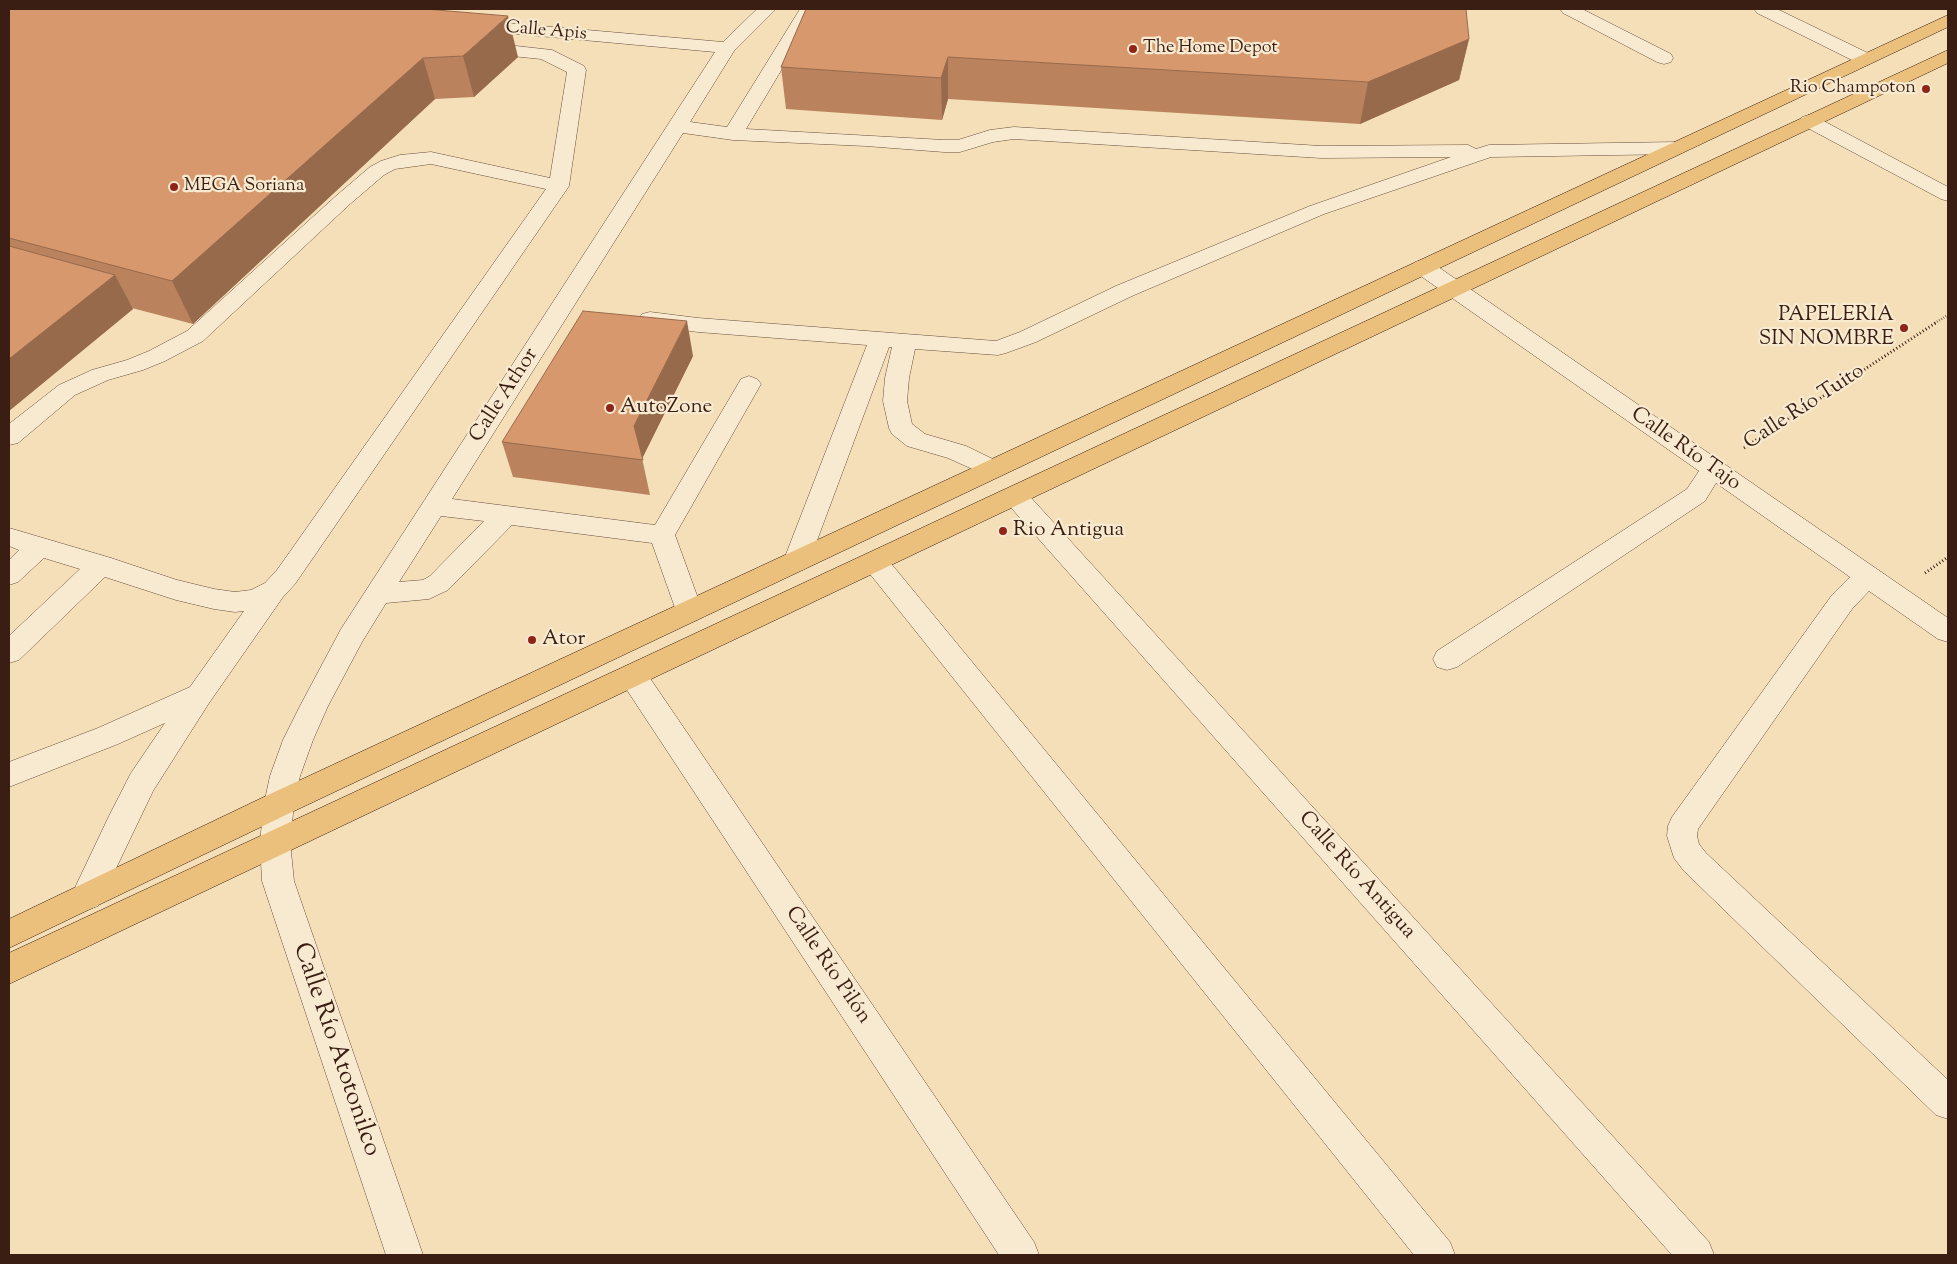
<!DOCTYPE html>
<meta charset="utf-8">
<style>
body{margin:0}
#map{position:relative;width:1957px;height:1264px;overflow:hidden;background:#f4dfb8;font-family:"Sorts Mill Goudy",serif}
canvas{display:block}
.frame{position:absolute;inset:0;border:10px solid #3a1e13;pointer-events:none}
</style>
<div id="map">
<canvas width="1957" height="1264"></canvas>
<div class="frame"></div>
</div>
<script>
const context = document.querySelector('canvas').getContext('2d');
context.lineJoin = 'round';
function shape(rows) {
  const path = new Path2D();
  for (const r of rows) {
    path.moveTo(r[0], r[1]);
    for (let i = 2; i < r.length; i += 2) path.lineTo(r[i], r[i + 1]);
  }
  return path;
}
function strokePath(path, color, width, dash) {
  context.strokeStyle = color;
  context.lineWidth = width;
  context.lineCap = dash ? 'butt' : 'round';
  context.setLineDash(dash || []);
  context.stroke(path);
}
function paint(path, color) {
  context.fillStyle = color;
  context.fill(path, 'evenodd');
}
function write(font, color, halo, rows, align = 'center') {
  context.font = font + ' "Sorts Mill Goudy",serif';
  context.lineWidth = 4.5;
  context.setLineDash([]);
  context.textBaseline = 'middle';
  context.strokeStyle = halo;
  context.fillStyle = color;
  for (const [text, x, y, turn = 0] of rows) {
    context.save();
    context.translate(x, y);
    context.rotate((+turn || 0) * Math.PI / 180);
    context.textAlign = isNaN(turn) ? turn : align;
    if (halo) context.strokeText(text, 0, 0);
    context.fillText(text, 0, 0);
    context.restore();
  }
}
const minor = shape([
 [757,9,776,9,734,51,690,122,727,127,800,9,818,9,746,129,944,140,958,140,990,130,1014,127,1321,146,1468,145,1476,149,1489,145,1677,142,1684,144,1687,148,1684,152,1677,154,1491,157,1324,214,1132,296,1036,342,1006,353,998,355,915,349,909,378,907,401,912,424,925,434,966,446,1001,463,1004,469,1001,475,992,478,948,458,907,446,892,434,889,428,883,401,885,378,892,347,889,347,809,562,805,569,796,572,787,569,783,562,867,345,698,332,650,326,642,324,639,319,642,314,650,312,698,318,996,341,1020,332,1116,286,1310,206,1451,157,1321,158,1014,139,993,142,960,152,944,152,866,146,733,140,683,133,452,499,655,525,741,379,749,376,757,379,761,384,675,535,703,612,699,619,689,622,679,619,652,543,512,525,448,590,429,599,386,603,362,642,328,706,313,740,300,776,294,804,290,842,294,881,423,1255,386,1255,262,881,260,842,264,804,270,776,283,740,300,706,341,629,715,52,473,30,467,29,464,25,467,21,473,20,723,42,757,9],
 [441,516,484,521,430,576,423,580,399,582,441,516],
 [1560,9,1582,9,1671,54,1673,58,1671,62,1664,64,1657,62,1563,13,1560,9],
 [1754,9,1777,9,1872,55,1874,59,1872,63,1865,65,1858,63,1757,13,1754,9],
 [480,42,552,50,584,66,586,70,569,186,295,584,283,597,209,703,153,791,98,906,87,910,76,906,71,896,109,816,131,773,165,723,118,744,9,787,9,762,98,728,190,687,244,611,235,612,214,609,176,600,105,577,19,660,9,663,9,636,80,569,44,558,18,582,9,585,9,560,19,550,9,546,9,528,111,558,177,580,214,589,235,592,251,590,265,583,277,570,546,189,431,164,395,169,384,175,350,204,203,341,165,361,143,370,108,380,75,395,18,443,9,445,9,424,59,385,92,370,127,360,149,351,187,331,336,196,370,167,381,161,400,155,431,152,550,178,567,72,541,59,473,52,471,48,473,44,480,42],
 [1809,115,1816,117,1948,187,1948,201,1941,199,1802,125,1799,121,1802,117,1809,115],
 [1423,260,1431,262,1948,618,1948,642,1938,639,1869,591,1852,609,1698,829,1697,836,1699,844,1706,853,1948,1080,1948,1119,1936,1115,1684,871,1674,858,1667,836,1668,826,1672,817,1832,595,1850,577,1716,483,1705,501,1457,667,1447,670,1437,667,1433,659,1437,651,1687,489,1699,471,1415,272,1412,267,1415,262,1423,260],
 [1015,487,1024,490,1709,1242,1714,1255,1672,1255,1006,502,1002,496,1006,490,1015,487],
 [875,552,884,555,1450,1242,1455,1255,1414,1255,866,569,862,562,866,555,875,552],
 [633,665,643,668,1034,1242,1039,1255,999,1255,623,684,619,676,623,668,633,665]
]);
const major = shape([
 [1948,15,1948,27,290,813,9,948,9,919,268,795,1948,15],
 [1948,50,1948,63,9,984,9,953,1948,50]
]);
strokePath(minor, '#684e3c', 1);
strokePath(major, '#3a1e13', 1);
strokePath(shape([
 [1935,323,1948,315]
]), '#3a1e13', 2.5, [0.5, 2]);
strokePath(shape([
 [1744,448,1937,322],
 [1925,573,1948,557]
]), '#3a1e13', 3, [1, 2.5]);
paint(minor, '#f8ead1');
paint(major, '#eac07c');
paint(shape([
 [9,9,518,57,474,97,435,99,193,324,132,308,133,309,9,411],
 [806,9,1469,39,1459,80,1360,124,948,99,942,120,786,109,781,67],
 [693,356,642,458,650,495,513,477,502,442]
]), '#ba835e');
paint(shape([
 [508,16,518,57,474,97,463,56],
 [1469,39,1459,80,1360,124,1368,82],
 [948,57,948,99,942,120,941,78],
 [423,58,435,99,193,324,172,281],
 [115,275,133,309,9,411,9,359],
 [687,321,693,356,641,461,634,426]
]), '#976a4c');
const building = shape([
 [9,9,425,9,508,16,463,56,423,58,172,281,9,238,9,9],
 [806,9,1466,9,1469,39,1368,82,948,57,941,78,781,67,806,9],
 [9,246,115,275,9,359,9,246],
 [583,311,687,321,634,426,643,460,502,442,583,311]
]);
paint(building, '#d8986d');
strokePath(building, '#976a4c', 1);
for (const [x, y, r, color] of [
 [1133,49,5,"#8f2418"],
 [1926,89,5,"#8f2418"],
 [174,187,5,"#8f2418"],
 [1904,328,5,"#8f2418"],
 [610,408,5,"#8f2418"],
 [1003,531,5,"#8f2418"],
 [532,640,5,"#8f2418"]
]) {
  const dot = new Path2D();
  dot.arc(x, y, r, 0, 2 * Math.PI);
  context.fillStyle = color;
  context.fill(dot);
  strokePath(dot, '#f8ead1', 2);
}
write('18px', '#3a1e13', '#f8ead1', [
 ["Calle Apis",546,32,5]
]);
write('18px', '#3a1e13', '#f8ead1', [
 ["The Home Depot",1143,49],
 ["Rio Champoton",1916,89,"right"],
 ["MEGA Soriana",184,187]
], 'left');
write('21px', '#3a1e13', '#f8ead1', [
 ["PAPELERIA",1894,316,"right"],
 ["SIN NOMBRE",1894,340,"right"],
 ["AutoZone",620,408],
 ["Rio Antigua",1013,531],
 ["Ator",542,640]
], 'left');
write('21px', '#3a1e13', '#f8ead1', [
 ["Calle Athor",505,396,-57],
 ["Calle Río Tuito",1805,408,-33],
 ["Calle Río Tajo",1685,450,35],
 ["Calle Río Antigua",1356,876,48],
 ["Calle Río Pilón",827,966,56]
]);
write('25px', '#3a1e13', '#f8ead1', [
 ["Calle Río Atotonilco",335,1050,71]
]);
</script>
